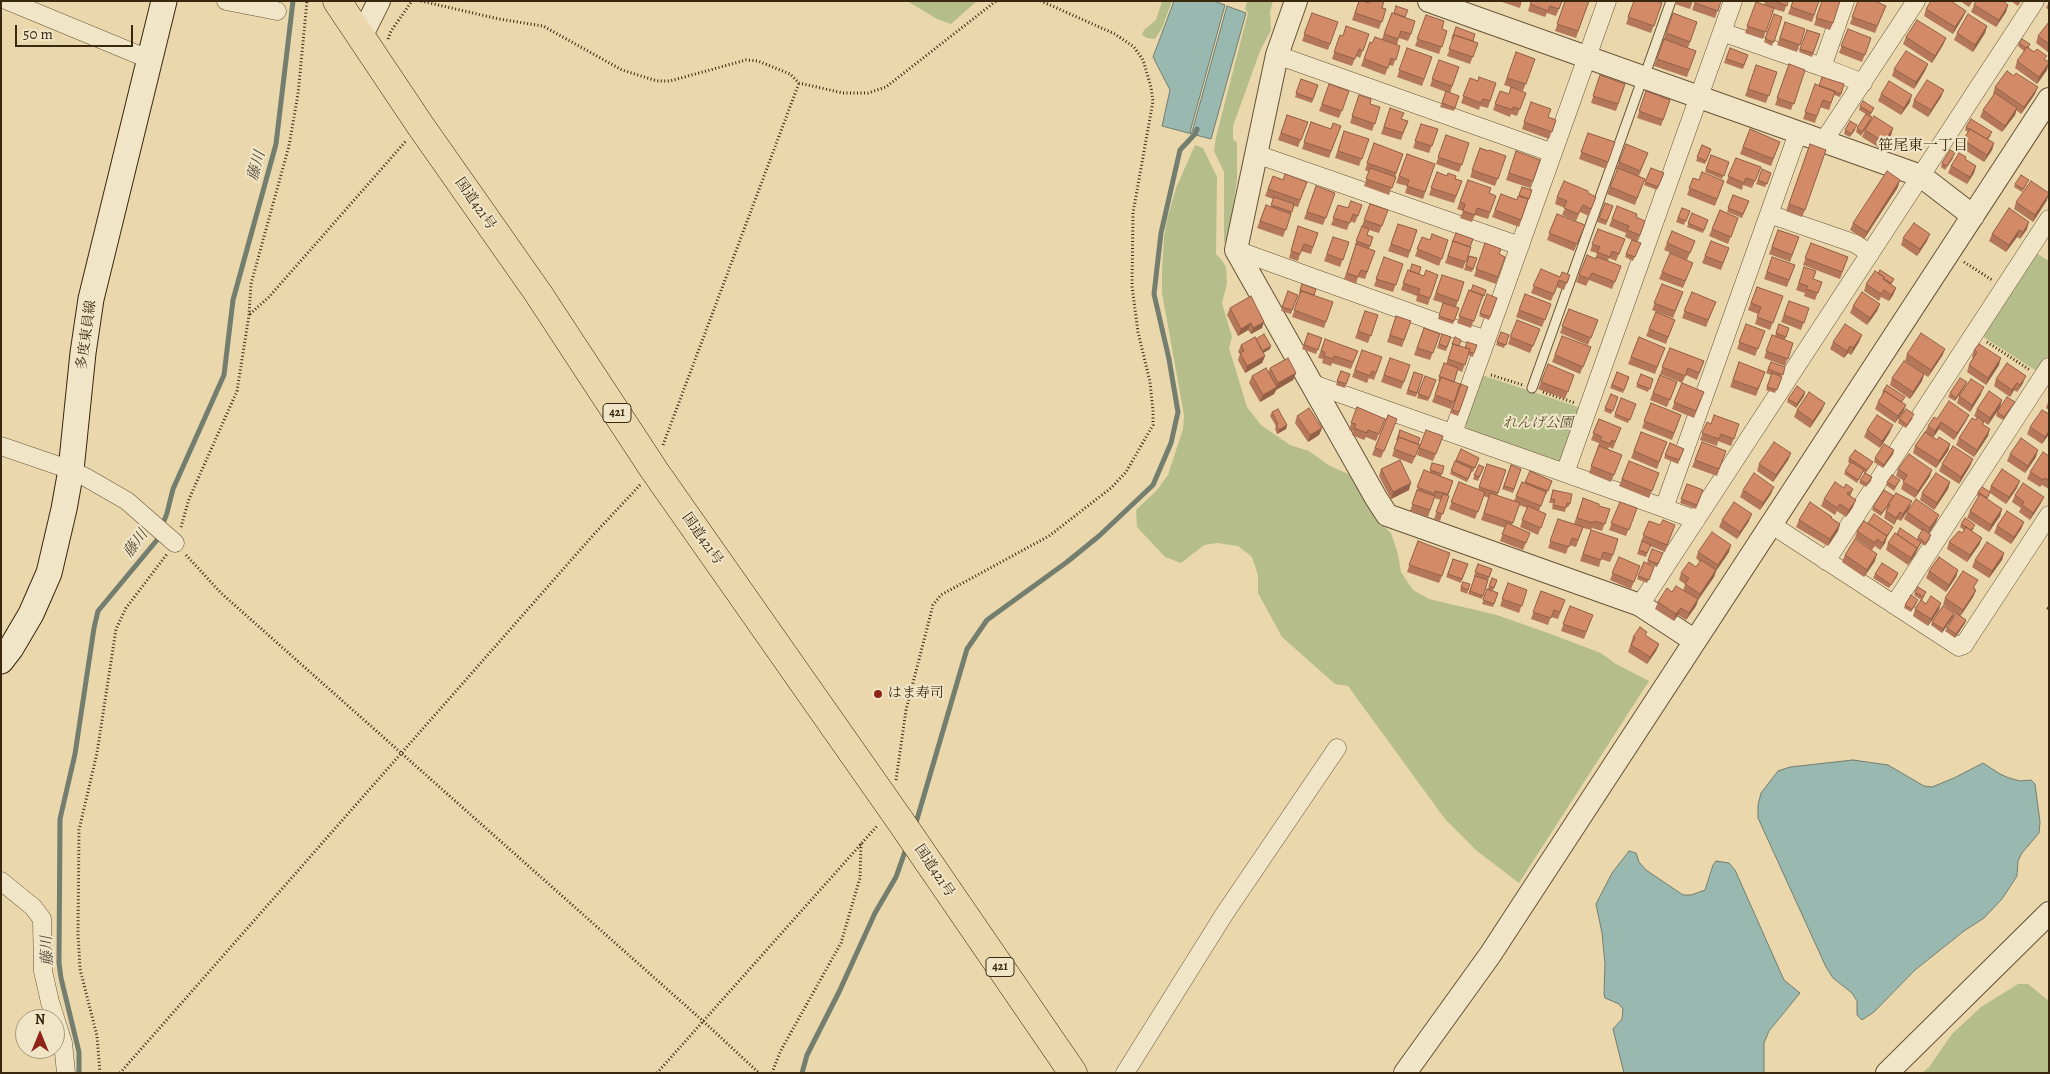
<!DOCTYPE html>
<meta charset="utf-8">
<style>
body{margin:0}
#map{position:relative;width:2050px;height:1074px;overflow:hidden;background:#ead7ab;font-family:Alegreya,serif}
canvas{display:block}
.frame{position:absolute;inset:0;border:2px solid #3a2710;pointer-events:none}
.north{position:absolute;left:15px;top:1009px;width:50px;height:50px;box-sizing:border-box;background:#f1e5c8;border:1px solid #a8997e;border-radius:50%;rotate:0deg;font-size:14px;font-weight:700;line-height:20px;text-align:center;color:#3a2710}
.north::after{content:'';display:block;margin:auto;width:18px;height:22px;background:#8f2418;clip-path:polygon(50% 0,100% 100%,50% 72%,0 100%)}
.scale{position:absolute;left:15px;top:25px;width:118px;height:22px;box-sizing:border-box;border:2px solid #3a2710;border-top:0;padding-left:6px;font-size:15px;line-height:18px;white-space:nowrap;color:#3a2710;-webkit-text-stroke:4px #f1e5c8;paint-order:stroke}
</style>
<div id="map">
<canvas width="2050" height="1074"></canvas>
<div class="frame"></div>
<div class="north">N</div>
<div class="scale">50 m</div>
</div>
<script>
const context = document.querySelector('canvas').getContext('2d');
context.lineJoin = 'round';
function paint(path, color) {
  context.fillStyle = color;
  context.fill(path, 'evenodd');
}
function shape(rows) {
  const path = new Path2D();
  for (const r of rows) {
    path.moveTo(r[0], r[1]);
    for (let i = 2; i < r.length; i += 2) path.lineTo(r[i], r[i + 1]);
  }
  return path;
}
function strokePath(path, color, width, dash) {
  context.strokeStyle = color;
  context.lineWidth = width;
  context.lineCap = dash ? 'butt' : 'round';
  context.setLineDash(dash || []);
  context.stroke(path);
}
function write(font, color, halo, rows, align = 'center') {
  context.font = font + ' Alegreya,"Noto Serif JP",serif';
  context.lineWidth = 4;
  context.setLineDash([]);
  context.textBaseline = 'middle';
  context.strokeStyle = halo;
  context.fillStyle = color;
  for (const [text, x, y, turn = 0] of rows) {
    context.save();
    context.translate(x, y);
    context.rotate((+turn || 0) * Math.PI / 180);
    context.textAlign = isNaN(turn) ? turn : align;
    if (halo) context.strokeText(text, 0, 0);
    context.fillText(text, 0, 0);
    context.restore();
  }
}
paint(shape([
 [907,1,977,1,951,24,937,19],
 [1162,1,1172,1,1162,28,1155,39,1147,38,1142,35,1144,30,1156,20],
 [1247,1,1273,1,1270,12,1271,30,1260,51,1233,126,1233,139,1237,143,1237,179,1229,237,1224,243,1224,172,1214,151,1216,137,1248,13,1245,9],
 [1195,145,1203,148,1217,177,1216,254,1221,259,1226,267,1227,284,1222,303,1232,337,1229,348,1247,407,1261,425,1290,445,1309,451,1330,466,1353,476,1380,523,1391,533,1398,554,1401,572,1413,590,1429,599,1497,615,1548,633,1601,653,1616,664,1649,681,1519,883,1477,851,1445,819,1348,686,1335,684,1282,637,1258,593,1258,575,1252,557,1238,546,1217,543,1204,545,1181,563,1165,557,1137,527,1136,510,1157,490,1168,475,1183,429,1184,415,1162,293,1162,271,1164,237,1167,219,1176,188],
 [2036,253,2049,261,2049,355,2038,372,1982,336],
 [1482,375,1581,408,1563,457,1560,460,1557,462,1468,431,1464,423],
 [2018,984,2028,984,2049,1001,2049,1073,1922,1073,1929,1067,1952,1034,1981,1007]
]), '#b5be8a');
const water = shape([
 [1174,1,1214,1,1225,5,1190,132,1192,132,1227,6,1246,13,1211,139,1162,126,1170,90,1153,57,1174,1],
 [1853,760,1888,765,1924,786,1932,787,1954,778,1983,763,2000,774,2009,778,2020,781,2031,780,2035,784,2040,822,2039,833,2022,853,2018,861,2017,876,2002,899,1984,918,1964,931,1915,970,1874,1012,1862,1020,1857,1015,1857,1001,1852,993,1833,978,1826,967,1758,818,1758,805,1761,793,1778,771,1790,767,1853,760],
 [1629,851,1636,853,1639,862,1646,870,1683,895,1691,895,1705,890,1713,865,1716,861,1729,863,1735,870,1784,980,1800,993,1769,1031,1764,1043,1764,1073,1624,1073,1613,1029,1622,1019,1623,1009,1619,1004,1605,998,1604,994,1605,964,1602,933,1596,904,1612,873,1629,851]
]);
paint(water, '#99b8af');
strokePath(water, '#737e6f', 1);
strokePath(shape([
 [915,826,967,649,987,620,1067,562,1099,536,1153,485,1171,443,1178,412,1169,359,1154,294,1161,233,1180,150,1195,134,1197,129],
 [79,1073,79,1052,61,978,59,963,60,819,75,754,94,628,98,611,157,540,167,513,173,489,224,375,233,300,276,144,293,1],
 [802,1073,807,1055,839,992,875,913,896,877,907,846]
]), '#737e6f', 5);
const service = shape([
 [1648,66,1671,1],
 [1532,388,1643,77]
]);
const minor = shape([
 [8,1,151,60],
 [226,1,277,11],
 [1722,32,1822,67,1845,1],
 [1277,55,1553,153],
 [1822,67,1863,83],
 [1823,142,1916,1],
 [1256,154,1520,246],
 [1769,214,1856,244,1870,254],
 [1236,250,1486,340],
 [1313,384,1664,508,1798,133],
 [1453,433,1607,1],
 [1,446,71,470,87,478,127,501,175,543],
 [1565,473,1733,1],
 [1664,508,1696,520],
 [1772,525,1959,647,1964,645,1967,640,2049,515],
 [1826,561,2049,219],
 [1640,605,2035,1],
 [1894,605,2049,367],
 [1,881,33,907,42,919,43,971,50,1002,63,1043,66,1073],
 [1125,1073,1225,913,1337,748]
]);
const tertiary = shape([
 [1296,1,1277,55,1236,250,1376,498,1387,515,1640,605,1695,641],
 [1429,1,1921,176,1973,216],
 [361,37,379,1],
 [1405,1073,1490,955,2049,99],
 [1887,1073,2049,913]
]);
const secondary = shape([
 [1,661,11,648,31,614,49,573,64,509,71,470,83,353,91,299,164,1]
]);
const trunk = shape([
 [337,1,420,125,538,293,654,470,901,822,1073,1073]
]);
strokePath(service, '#665337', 11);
strokePath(minor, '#665337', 19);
strokePath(tertiary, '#665337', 24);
strokePath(secondary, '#3a2710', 27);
strokePath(trunk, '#3a2710', 29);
strokePath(shape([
 [421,1,499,19,543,26,622,70,657,81,670,81,746,60,758,61,790,74,799,83,843,93,868,93,886,87,996,1],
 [388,39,391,31,412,1],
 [1964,262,1992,280],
 [250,314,269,297,406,141],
 [1987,342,2030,370],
 [1491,375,1523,385],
 [1543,392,1575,403],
 [663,445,799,83],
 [181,527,189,499,237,391,249,315,251,284,289,146,298,94,307,1],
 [186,555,221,593,703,1021,759,1073],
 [2047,608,2049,609],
 [896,780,906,710,933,605,941,595,948,591,1049,536,1111,488,1126,472,1153,425,1153,411,1150,382,1138,332,1132,286,1133,213,1153,101,1151,87,1143,60,1134,47,1115,34,1041,1],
 [100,1073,97,1036,80,969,78,934,79,830,97,753,116,629,126,608,167,554],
 [120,1073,595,533,641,484],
 [657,1073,878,825],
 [772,1073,780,1052,841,943,860,878,861,843]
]), '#3a2710', 3, [1, 2.5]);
strokePath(service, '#f1e5c8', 9);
strokePath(minor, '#f1e5c8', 18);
strokePath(tertiary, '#f1e5c8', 22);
strokePath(secondary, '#f1e5c8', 25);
strokePath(trunk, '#ead7ab', 28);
paint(shape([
 [1359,1,1386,9,1379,29,1352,20],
 [1499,1,1522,1,1520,8],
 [1531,1,1562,1,1556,16,1547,13,1545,17,1528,11],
 [1565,1,1589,1,1576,38,1555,31],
 [1634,1,1662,3,1651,33,1626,24],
 [1676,1,1693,1,1690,9,1675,4],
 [1695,1,1721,1,1715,18,1692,10],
 [1765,1,1788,1,1784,12,1774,9,1763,39,1745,33,1756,2,1764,5],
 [1793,1,1819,1,1812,22,1788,14],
 [1822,1,1833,23,1830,30,1814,25],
 [1858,1,1881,4,1886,6,1875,33,1850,24],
 [1960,1,1973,1,1969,7],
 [2011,1,2021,1,2018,6],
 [2049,2,2049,10,2046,8],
 [1974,5,2008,5,2006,12,1996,27,1971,12],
 [1926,9,1966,11,1963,17,1953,34,1924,16],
 [1312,13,1338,22,1328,50,1302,41],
 [1392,13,1405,17,1411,34,1408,41,1399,38,1397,45,1400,46,1393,66,1389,65,1385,75,1361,66,1370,42,1372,43,1382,39],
 [1673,13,1697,22,1688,48,1696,51,1687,77,1654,66],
 [1774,14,1782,17,1772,46,1764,42],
 [1426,15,1442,29,1447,31,1439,54,1415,46],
 [1785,22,1805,29,1797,52,1777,45],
 [2049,22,2049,53,2036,43,2038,36],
 [1987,26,1985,33,1973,52,1954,40,1957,33],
 [1456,27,1473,41,1478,43,1470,64,1447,56,1453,40,1451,39],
 [1848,29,1871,38,1862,62,1839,53],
 [1807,30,1820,34,1812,57,1799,52],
 [1369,34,1360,58,1356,56,1352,66,1332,59,1340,35,1343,36],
 [1906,37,1946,38,1943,45,1932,63,1903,44],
 [2019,43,2029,48,2045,60,2047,70,2037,84,2015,68,2017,61,2024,51,2018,46],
 [1407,48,1432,57,1422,86,1397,77],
 [1730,48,1748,55,1743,69,1724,63],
 [1516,52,1535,59,1523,91,1504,85],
 [1439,60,1459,67,1450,93,1459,96,1454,111,1440,107,1446,92,1430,86],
 [1789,64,1805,70,1791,110,1775,105],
 [1928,64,1925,71,1914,89,1892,76,1894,69],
 [1756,65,1777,72,1766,103,1745,96],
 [1600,75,1625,84,1616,111,1591,103],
 [1470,78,1478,81,1496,83,1488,108,1480,106,1479,110,1461,103],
 [1301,79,1318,85,1312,103,1295,97],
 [1329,84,1349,91,1339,118,1319,111],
 [1815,84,1819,86,1844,84,1840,97,1834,95,1829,110,1820,107,1815,123,1803,119],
 [1995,87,2035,94,2021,114,2016,110,2015,115,2002,132,1980,117,1983,110,1994,94,1993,94],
 [1500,91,1509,94,1526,93,1517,116,1511,114,1510,117,1493,110],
 [1646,91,1670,100,1661,126,1637,118],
 [1881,94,1910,102,1901,115,1878,101],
 [1359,95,1370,104,1380,107,1372,131,1350,123],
 [1941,97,1928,117,1912,107,1914,100],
 [1531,102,1548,117,1556,120,1549,139,1522,129],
 [1860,106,1874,108,1870,116,1872,117,1870,120,1893,128,1891,135,1881,149,1862,137,1865,130,1861,136,1856,132,1857,128,1866,114,1859,110],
 [1390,108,1401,119,1408,121,1401,140,1381,134],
 [1287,115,1308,122,1298,147,1278,140],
 [1311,122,1331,129,1341,126,1329,158,1302,149],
 [1421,124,1438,129,1429,153,1413,148],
 [1966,127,1991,135,1988,140,1994,143,1992,150,1984,162,1960,147,1963,140,1968,132,1965,130],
 [1750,129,1780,142,1771,166,1740,154],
 [1856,129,1850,137,1844,134,1845,130],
 [1344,131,1369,139,1359,166,1335,158],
 [1588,133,1615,142,1606,169,1579,159],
 [1446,135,1469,143,1459,172,1436,164],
 [1374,143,1403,154,1389,195,1364,186,1369,172,1365,170],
 [1810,144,1805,210,1802,217,1786,211],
 [1702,145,1711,149,1705,164,1696,161],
 [1480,148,1506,156,1495,186,1470,177],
 [1516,151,1540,160,1530,188,1506,180],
 [1648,153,1639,176,1645,179,1635,205,1607,194,1617,170,1616,169,1619,162],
 [1407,154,1435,164,1423,199,1405,193,1407,186,1396,183],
 [1711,155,1729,162,1722,179,1705,172],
 [1954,157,1945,170,1941,167,1942,163],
 [1736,158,1761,167,1752,188,1743,185,1742,190,1726,183],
 [1965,160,1976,166,1974,173,1967,184,1948,173,1951,166],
 [1651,168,1664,173,1657,190,1644,185],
 [1762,169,1771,173,1765,187,1756,184],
 [1437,172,1462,181,1454,203,1429,195],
 [1273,176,1283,180,1307,182,1298,207,1294,206,1283,237,1257,228,1266,205,1271,207,1273,199,1265,196],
 [1693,178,1699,180,1724,181,1715,206,1687,195],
 [1468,180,1489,193,1496,196,1488,219,1475,215,1472,222,1460,218,1463,211,1457,209],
 [2015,184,2027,184,2022,192,2014,187],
 [1316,186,1335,193,1323,225,1304,219],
 [1522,187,1532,190,1519,227,1492,217,1501,194,1517,200],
 [1898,187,1864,239,1850,230,1853,223],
 [1588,193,1596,197,1589,216,1580,212,1576,221,1562,215,1565,208,1555,204,1557,197],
 [1733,195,1749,201,1742,218,1727,212],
 [2047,200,2033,222,2014,209,2016,202],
 [1605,203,1613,206,1606,225,1597,222],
 [1370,204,1388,210,1379,233,1369,230,1367,235,1373,237,1369,249,1375,251,1365,279,1358,277,1356,284,1344,279,1356,245,1355,245],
 [1338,205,1348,208,1362,205,1355,223,1350,221,1347,230,1331,225],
 [1682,208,1690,211,1684,225,1676,222],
 [1720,210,1738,218,1728,244,1709,236],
 [1692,213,1708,220,1703,233,1687,227],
 [1557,214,1585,225,1574,251,1547,240],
 [1636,217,1645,221,1637,242,1641,243,1633,261,1625,257,1632,240,1625,237,1626,233,1609,226,1612,219],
 [1398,224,1417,230,1408,258,1388,251],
 [1298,226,1318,233,1311,254,1301,251,1298,261,1289,258],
 [1598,229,1625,239,1616,261,1609,258,1608,261,1621,266,1612,289,1589,280,1586,286,1576,282,1587,255,1595,259,1597,253,1590,251],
 [2027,229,2020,239,2017,237,2006,252,1989,241,1992,234],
 [1778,230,1799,237,1790,262,1769,254],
 [1672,231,1695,241,1687,260,1664,250],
 [1456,233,1471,247,1463,269,1445,263],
 [1333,237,1349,242,1340,267,1324,261],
 [1422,237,1430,240,1448,240,1439,266,1415,256],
 [1903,238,1927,241,1917,256,1901,245],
 [1711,241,1729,248,1721,270,1702,263],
 [1485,243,1499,254,1505,257,1496,284,1474,276],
 [1811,243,1848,257,1840,279,1803,265],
 [1670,253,1693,263,1683,288,1659,279],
 [1469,256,1477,258,1472,272,1464,270],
 [1384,257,1403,264,1393,292,1374,286],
 [1772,257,1795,265,1787,287,1764,279],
 [1804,267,1813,279,1822,282,1815,300,1804,296,1805,293,1796,290],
 [1541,269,1560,277,1570,275,1564,290,1557,287,1551,301,1531,293],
 [1408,270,1424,276,1438,275,1428,305,1416,301,1417,296,1401,290],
 [1878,273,1894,279,1891,285,1896,288,1893,295,1889,301,1881,297,1879,301,1864,291,1866,284],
 [1442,275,1464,282,1456,307,1459,308,1453,324,1438,319,1443,303,1433,300],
 [1302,284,1316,289,1314,296,1333,302,1324,328,1292,317,1300,294,1299,293],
 [1662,284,1683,292,1673,318,1652,310],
 [1757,287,1783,296,1770,330,1755,324,1758,314,1748,310],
 [1469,290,1471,291,1486,290,1482,299,1481,299,1471,328,1457,323],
 [1288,291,1298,295,1291,314,1281,311],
 [1692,292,1716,302,1706,327,1682,318],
 [1487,294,1497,298,1489,320,1479,316],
 [1525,294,1551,304,1542,327,1516,317],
 [1789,301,1809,308,1801,330,1781,322],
 [1880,304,1877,311,1867,325,1850,313,1853,306],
 [1230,308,1262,328,1251,334,1248,330,1238,336,1227,315],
 [1569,309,1598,320,1588,345,1560,333],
 [1365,311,1378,315,1368,343,1355,338],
 [1656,312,1675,320,1666,344,1646,336],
 [1396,316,1411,321,1402,347,1387,342],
 [1517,320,1540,329,1530,353,1508,344],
 [1746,324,1765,331,1755,356,1737,349],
 [1779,324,1789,328,1785,340,1793,343,1785,366,1764,358,1772,335,1775,336],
 [1424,328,1440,334,1430,360,1414,355],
 [1501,332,1509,335,1504,348,1496,345],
 [1308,333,1322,338,1316,354,1302,349],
 [1442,334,1451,337,1446,351,1437,348],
 [1862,335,1859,342,1851,355,1848,353,1844,358,1830,349,1833,342],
 [1562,336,1591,347,1580,374,1552,362],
 [1455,337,1459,346,1474,353,1473,357,1468,355,1462,372,1458,370,1454,382,1460,384,1451,409,1432,402,1440,382,1438,381,1443,367,1446,364],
 [1639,337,1665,348,1655,374,1628,364],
 [1256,339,1270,349,1263,353,1265,356,1262,363,1245,373,1238,360,1240,354,1238,352,1241,345],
 [1325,339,1358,351,1351,369,1332,363,1331,366,1322,363,1323,359,1318,358],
 [1670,348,1704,361,1697,380,1686,375,1682,383,1660,374],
 [1945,349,1942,356,1928,377,1905,361,1907,354],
 [1362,350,1382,357,1374,380,1369,378,1367,383,1352,377],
 [1974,350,1999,365,1986,385,1967,372,1969,365,1973,358,1972,357],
 [1390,358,1404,382,1401,389,1381,382],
 [1739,362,1765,372,1756,396,1730,387],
 [1771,362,1785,367,1775,393,1766,390,1771,375,1766,373],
 [1270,368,1296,373,1293,380,1276,390,1274,394,1260,402,1249,383,1252,376,1268,372],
 [1341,371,1350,374,1345,388,1336,385],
 [1414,372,1423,375,1416,397,1406,394],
 [1617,372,1629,377,1623,393,1610,388],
 [1641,374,1653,379,1648,392,1636,387],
 [1924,374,1922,381,1910,399,1890,385,1892,378],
 [1574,375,1565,399,1538,389,1541,382],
 [1660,375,1677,382,1667,407,1650,400],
 [1425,376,1436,380,1428,401,1417,398],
 [1996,379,2023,383,2017,392,2014,390,2010,397,1994,386],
 [1967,382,1965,386,1955,401,1948,397,1950,393],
 [1682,383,1704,392,1694,418,1672,409],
 [1461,384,1468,387,1458,416,1450,413],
 [1883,391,1905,397,1902,402,1906,405,1903,412,1895,423,1875,409,1878,402,1882,395,1882,394],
 [1805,392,1804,396,1796,408,1787,402,1788,399],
 [1611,394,1618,397,1611,414,1604,411],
 [1981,394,1970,412,1957,403,1959,396],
 [1621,398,1636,404,1628,423,1614,417],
 [2002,400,2000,407,1988,425,1984,422,1983,425,1988,436,1974,457,1956,445,1959,438,1977,418,1974,416,1977,409],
 [2049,400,2049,410,2046,408],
 [2015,402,2003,420,1996,416,1997,412],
 [1651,403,1681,415,1672,440,1642,428],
 [1357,407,1385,419,1376,441,1366,437,1364,440,1352,435,1353,431,1349,430],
 [1797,410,1822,410,1810,428,1794,417],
 [1272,412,1287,425,1286,429,1277,434,1275,429,1276,426,1270,416],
 [1388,415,1397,419,1381,458,1372,455],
 [1969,415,1966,421,1954,440,1939,429,1933,437,1937,440,1950,444,1948,451,1936,468,1913,453,1915,446,1925,432,1928,426,1937,419],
 [1297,416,1322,428,1319,435,1308,442,1295,423],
 [1913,418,1906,428,1898,423,1899,419],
 [1599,419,1621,428,1613,449,1609,447,1608,449,1622,455,1611,482,1589,473,1599,443,1591,440],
 [1707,422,1711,424,1739,424,1731,446,1718,441,1717,446,1700,440],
 [2030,427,2049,434,2042,444,2027,434],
 [1400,430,1420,445,1412,464,1392,456,1397,441,1396,440],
 [1426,430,1443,436,1433,461,1417,455],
 [1867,430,1890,432,1880,448,1864,437],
 [1641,432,1667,442,1657,469,1631,458],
 [1702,442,1726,451,1717,476,1692,467],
 [1670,443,1684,449,1678,464,1664,458],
 [1461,449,1479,458,1473,472,1472,471,1467,482,1450,474],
 [1894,450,1893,454,1883,468,1874,462,1875,458],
 [1791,453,1788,460,1773,482,1757,471,1759,464],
 [2010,454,2036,457,2025,473,2007,461],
 [2049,456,2049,489,2042,485,2040,487,2027,479,2030,472],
 [1849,458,1873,462,1871,465,1866,473,1872,477,1871,481,1866,487,1859,483,1865,473,1863,472,1857,483,1844,474,1850,463,1848,462],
 [1973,459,1970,466,1959,484,1939,471,1942,464],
 [1629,461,1659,473,1649,498,1619,486],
 [1432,463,1444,466,1441,476,1453,481,1440,521,1434,519,1441,500,1434,498,1428,517,1410,511,1424,470,1430,472],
 [1487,464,1506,470,1497,496,1514,501,1522,482,1525,483,1530,471,1552,481,1546,495,1545,494,1539,511,1546,514,1538,535,1520,527,1527,508,1519,505,1512,525,1530,533,1523,550,1500,541,1505,528,1481,520,1489,498,1484,496,1475,519,1449,509,1459,482,1478,490],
 [1479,465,1484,467,1478,481,1473,479],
 [1511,465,1521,469,1513,493,1502,489],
 [1381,469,1409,490,1391,499,1379,476],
 [1898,469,1930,476,1915,498,1901,489,1904,481,1896,476],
 [1900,480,1894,491,1886,485,1887,482],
 [1950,482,1948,489,1934,510,1920,500,1922,493],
 [1687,484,1703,490,1696,509,1680,503],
 [1991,486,2017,488,2006,504,1990,493,1987,499,2002,509,2000,516,1989,532,1967,518,1970,511,1979,497,1977,495,1978,492,1989,492],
 [1844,488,1853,489,1850,497,1853,507,1846,517,1837,511,1835,515,1821,506,1824,499],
 [1553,490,1570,504,1568,507,1566,507,1565,512,1552,509,1553,503,1549,503],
 [1743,490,1771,494,1760,510,1740,497],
 [2015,495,2041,503,2030,520,2019,512,2021,508,2012,502],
 [1894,496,1912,501,1909,508,1901,521,1897,519,1894,525,1884,518,1887,507,1881,516,1872,510,1873,507],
 [1583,498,1599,506,1610,509,1602,531,1592,528,1591,530,1583,528,1576,547,1569,545,1566,554,1548,548,1558,519,1574,524],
 [1620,502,1637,508,1626,536,1609,530],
 [1907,512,1939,515,1936,522,1929,533,1930,539,1925,546,1921,543,1908,565,1886,550,1888,543,1917,539,1922,531,1904,519],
 [1831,518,1840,524,1838,531,1828,546,1796,527,1799,520],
 [1722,520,1749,521,1737,539,1719,527],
 [1649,521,1660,525,1675,525,1665,552,1650,546,1646,557,1637,554,1642,542,1641,542],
 [2024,522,2021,529,2011,544,1994,533,1997,526],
 [1868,523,1893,527,1887,537,1885,543,1880,550,1875,546,1872,550,1855,538,1857,531],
 [1961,524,1974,528,1972,531,1982,538,1979,545,1967,562,1947,549,1949,542,1962,533,1964,530,1960,527],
 [1591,530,1613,555,1610,562,1601,559,1599,567,1580,561],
 [1418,541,1442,576,1439,583,1407,572],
 [1698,552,1729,552,1716,571,1714,577,1698,600,1696,606,1686,620,1678,615,1674,621,1655,609,1658,602,1672,592,1683,591,1685,584,1679,580,1681,573,1696,567,1700,562,1696,558],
 [1663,553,1657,567,1647,563,1648,560],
 [2004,553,2002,560,1989,578,1972,567,1975,560],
 [1845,555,1875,561,1864,577,1842,562],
 [1619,557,1640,566,1631,589,1610,580],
 [1453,559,1468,564,1461,583,1446,577],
 [1644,562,1654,567,1647,583,1637,579],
 [1478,564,1492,569,1482,599,1468,594,1475,576,1474,576],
 [1958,570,1956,577,1946,592,1926,578,1929,571],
 [1898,573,1897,577,1889,588,1873,578,1875,574],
 [1492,578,1497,580,1493,591,1498,593,1493,607,1482,604],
 [1508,583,1527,590,1519,613,1500,606],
 [1470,584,1467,594,1460,591,1461,587],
 [1975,587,1974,589,1976,590,1973,597,1960,616,1966,620,1965,623,1955,638,1945,631,1947,628,1956,614,1943,605,1945,598],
 [1541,591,1565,600,1558,619,1551,617,1548,625,1531,619],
 [1915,592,1926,592,1922,601,1939,610,1928,626,1913,616,1915,609,1921,600,1914,595],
 [1917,603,1911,612,1904,608,1905,605],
 [1570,606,1593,615,1584,639,1561,631],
 [1954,613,1953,617,1942,633,1931,625,1932,622],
 [1646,636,1659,644,1656,651,1647,664,1628,652,1633,637]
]), '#b57759');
paint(shape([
 [2008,5,2006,12,1996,27,1999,20],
 [1966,11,1963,17,1953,34,1955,27],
 [1987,26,1985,33,1973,52,1975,45],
 [1946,38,1943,45,1932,63,1935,56],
 [2049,63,2047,70,2037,84,2039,77],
 [1928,64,1925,71,1914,89,1916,82],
 [2038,87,2035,94,2021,114,2024,107],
 [1944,90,1941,97,1928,117,1931,110],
 [1912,95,1910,102,1901,115,1904,108],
 [2017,108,2015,115,2002,132,2005,126],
 [1893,128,1891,135,1881,149,1884,142],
 [1994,143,1992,150,1984,162,1987,155],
 [1976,166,1974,173,1967,184,1970,177],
 [1900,180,1898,187,1864,239,1867,232],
 [2049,194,2047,200,2033,222,2035,215],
 [2029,222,2027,229,2020,239,2023,232],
 [2019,230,2017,237,2006,252,2009,245],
 [1930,234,1927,241,1917,256,1920,249],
 [1896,288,1893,295,1889,301,1891,295],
 [1880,304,1877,311,1867,325,1870,318],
 [1264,322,1262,328,1251,334,1253,328],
 [1251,323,1248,330,1238,336,1241,329],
 [1862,335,1859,342,1851,355,1853,348],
 [1271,346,1270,349,1260,355,1261,351],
 [1850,346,1848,353,1844,358,1847,351],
 [1945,349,1942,356,1928,377,1931,370],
 [1265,356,1262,363,1245,373,1247,366],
 [2001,358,1999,365,1986,385,1988,378],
 [1296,373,1293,380,1276,390,1274,394,1260,402,1263,395,1276,387,1278,383],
 [1924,374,1922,381,1910,399,1913,392],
 [2026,376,2023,383,2017,392,2020,385],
 [1967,382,1965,386,1955,401,1956,398],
 [2017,383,2014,390,2010,397,2012,390],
 [1984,387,1981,394,1970,412,1972,405],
 [1805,392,1804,396,1796,408,1797,404],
 [2002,400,2000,407,1988,425,1990,418],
 [2015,402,2003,420,2004,417],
 [1825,403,1822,410,1810,428,1813,421],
 [1906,405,1903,412,1895,423,1898,416],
 [1969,415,1966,421,1954,440,1957,433],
 [1941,422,1939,429,1933,438,1935,431],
 [1287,425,1286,429,1277,434,1279,430],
 [1893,425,1890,432,1880,448,1882,441],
 [1322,428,1319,435,1308,442,1310,435],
 [1990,429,1988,436,1974,457,1977,450],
 [2049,431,2049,434,2042,444,2045,437],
 [1950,444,1948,451,1936,468,1939,461],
 [1894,450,1893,454,1883,468,1884,465],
 [2038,450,2036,457,2025,473,2028,466],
 [1791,453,1788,460,1773,482,1776,475],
 [1973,459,1970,466,1959,484,1961,477],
 [1932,470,1930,476,1915,498,1918,491],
 [2020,481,2017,488,2006,504,2009,497],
 [1950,482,1948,489,1934,510,1937,503],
 [1411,483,1409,490,1391,499,1393,492],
 [1774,487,1771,494,1760,510,1763,503],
 [2044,497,2041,503,2030,520,2033,513],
 [1856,500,1853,507,1846,517,1849,510],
 [1912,501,1909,508,1901,521,1903,514],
 [2002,509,2000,516,1989,532,1991,525],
 [1900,512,1897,519,1894,525,1896,518],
 [1752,514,1749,521,1737,539,1740,532],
 [1939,515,1936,522,1928,535,1930,528],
 [2024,522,2021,529,2011,544,2014,537],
 [1840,524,1838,531,1828,546,1830,539],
 [1893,527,1887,537,1885,543,1880,550,1883,543],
 [1982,538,1979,545,1967,562,1970,555],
 [1921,542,1915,555,1908,565,1911,558],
 [1731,545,1729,552,1716,571,1714,577,1698,600,1696,606,1686,620,1689,613,1697,601,1700,594,1716,570,1718,565],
 [2004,553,2002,560,1989,578,1992,571],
 [1877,554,1875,561,1864,577,1867,570],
 [1958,570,1956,577,1946,592,1949,585],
 [1976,590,1973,597,1960,617,1963,610],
 [1941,603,1939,610,1928,626,1931,619],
 [1681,608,1678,615,1674,621,1676,614],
 [1954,613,1953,617,1942,633,1943,629],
 [1966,620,1965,623,1955,638,1956,634],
 [1659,644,1656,651,1647,664,1650,657]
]), '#936148');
const building = shape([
 [1359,1,1363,1,1369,3,1370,1,1384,1,1382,8,1386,9,1382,22,1355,13,1359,1],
 [1532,1,1562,1,1559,9,1550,6,1548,11,1530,4,1532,1],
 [1565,1,1589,1,1578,31,1557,24,1565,1],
 [1634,1,1657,1,1662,3,1654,26,1628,17,1634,1],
 [1695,1,1721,1,1718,11,1695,3,1695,1],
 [1775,1,1788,1,1787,6,1775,1],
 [1793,1,1819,1,1814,15,1791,7,1793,1],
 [1822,1,1840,1,1833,23,1816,18,1822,1],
 [1858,1,1875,1,1886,6,1877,26,1852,17,1858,1],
 [1931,1,1951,1,1966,11,1955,27,1926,9,1931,1],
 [1976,1,2003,1,2008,5,1999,20,1974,5,1976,1],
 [1756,2,1774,8,1766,32,1747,26,1756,2],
 [1396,6,1408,10,1405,17,1394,13,1396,6],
 [1312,13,1338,22,1330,44,1304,34,1312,13],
 [1392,13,1415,21,1411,34,1401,31,1398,39,1384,34,1392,13],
 [1673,13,1697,22,1690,42,1666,33,1673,13],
 [1774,14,1782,17,1774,42,1765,39,1774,14],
 [1968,14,1987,26,1975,45,1957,33,1968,14],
 [1426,15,1444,21,1442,29,1447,31,1442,47,1417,39,1426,15],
 [1917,20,1946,38,1935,56,1906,37,1917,20],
 [1785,22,1805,29,1800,45,1780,38,1785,22],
 [2049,22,2049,44,2038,36,2049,22],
 [1346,26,1369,34,1363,51,1359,49,1355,59,1334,52,1340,35,1343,36,1346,26],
 [1456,27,1475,34,1473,41,1454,35,1454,36,1453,36,1456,27],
 [1848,29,1871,38,1865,55,1841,46,1848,29],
 [1807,30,1820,34,1813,53,1800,49,1807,30],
 [1454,35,1478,43,1473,57,1449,49,1454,35],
 [1375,37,1400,46,1396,60,1391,58,1388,68,1364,59,1370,42,1372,43,1375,37],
 [1664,39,1696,51,1689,70,1657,59,1664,39],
 [2022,39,2030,44,2028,48,2027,47,2026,48,2019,43,2022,39],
 [2027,47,2034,52,2037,49,2047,56,2044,59,2049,62,2049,63,2039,77,2017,61,2027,47],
 [1407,48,1432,57,1424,79,1399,70,1407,48],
 [1730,48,1748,55,1744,65,1726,59,1730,48],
 [1906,51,1928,64,1916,82,1894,69,1906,51],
 [1516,52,1535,59,1526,84,1507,78,1516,52],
 [1439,60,1459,67,1452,86,1432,79,1439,60],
 [1789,64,1805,70,1794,104,1777,98,1789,64],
 [1756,65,1777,72,1769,96,1748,89,1756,65],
 [2007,71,2014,76,2016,73,2038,87,2024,107,1995,87,2007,71],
 [1600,75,1625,84,1618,104,1593,96,1600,75],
 [1479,77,1496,83,1490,101,1483,99,1481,103,1463,96,1470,78,1478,81,1479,77],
 [1822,77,1844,84,1841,94,1819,86,1822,77],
 [1301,79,1318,85,1313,99,1296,93,1301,79],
 [1927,80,1944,90,1931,110,1914,100,1927,80],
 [1889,81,1912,95,1904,108,1881,94,1889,81],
 [1329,84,1349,91,1342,111,1322,104,1329,84],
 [1815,84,1835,91,1831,103,1823,100,1817,116,1805,112,1815,84],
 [1511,87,1526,93,1520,109,1513,107,1513,110,1495,104,1500,91,1509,94,1511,87],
 [1446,91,1459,96,1455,108,1442,103,1446,91],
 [1646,91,1670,100,1663,120,1639,111,1646,91],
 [1995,93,2017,108,2005,126,1983,110,1995,93],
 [1359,95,1371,99,1370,104,1380,107,1375,124,1352,116,1359,95],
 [1863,101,1874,108,1871,113,1860,106,1863,101],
 [1531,102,1551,109,1548,117,1556,120,1552,132,1524,122,1531,102],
 [1390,108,1404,113,1401,119,1408,121,1403,133,1384,127,1390,108],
 [1866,114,1872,117,1862,132,1857,128,1866,114],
 [1287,115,1308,122,1301,140,1281,133,1287,115],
 [1874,116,1893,128,1884,142,1865,130,1874,116],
 [1971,119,1992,132,1987,139,1966,127,1971,119],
 [1850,121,1857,125,1851,134,1845,130,1850,121],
 [1311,122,1331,129,1333,123,1341,126,1331,151,1304,142,1311,122],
 [1421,124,1438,129,1432,146,1415,141,1421,124],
 [1750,129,1780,142,1773,159,1743,147,1750,129],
 [1970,129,1994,143,1987,155,1963,140,1970,129],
 [1344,131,1369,139,1362,159,1338,151,1344,131],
 [1588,133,1615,142,1608,162,1581,152,1588,133],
 [1446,135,1469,143,1462,165,1438,157,1446,135],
 [1374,143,1403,154,1396,173,1367,163,1374,143],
 [1626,144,1648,153,1640,171,1619,162,1626,144],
 [1810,144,1826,150,1805,210,1789,204,1810,144],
 [1702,145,1711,149,1706,161,1697,157,1702,145],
 [1480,148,1488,151,1489,150,1506,156,1498,179,1472,170,1480,148],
 [1950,150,1955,153,1947,166,1942,163,1950,150],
 [1516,151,1540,160,1533,181,1509,173,1516,151],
 [1959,153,1966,157,1965,159,1976,166,1970,177,1951,166,1959,153],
 [1407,154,1435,164,1425,192,1407,186,1409,180,1399,176,1407,154],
 [1711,155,1729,162,1724,176,1706,169,1711,155],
 [1736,158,1761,167,1755,181,1746,178,1744,183,1728,176,1736,158],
 [1370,168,1396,177,1392,188,1366,179,1370,168],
 [1618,168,1645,179,1637,198,1610,187,1618,168],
 [1651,168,1664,173,1658,187,1645,182,1651,168],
 [1762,169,1771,173,1767,184,1758,180,1762,169],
 [1887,171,1900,180,1867,232,1853,223,1887,171],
 [1437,172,1447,176,1448,173,1456,176,1455,179,1462,181,1456,196,1431,188,1437,172],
 [1702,172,1724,181,1717,199,1689,188,1693,178,1699,180,1702,172],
 [1285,174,1307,182,1300,200,1268,189,1273,176,1283,180,1285,174],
 [2021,175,2029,180,2023,189,2015,184,2021,175],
 [1468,180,1491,188,1489,193,1496,196,1490,212,1477,208,1475,215,1463,211,1465,204,1460,202,1468,180],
 [1564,181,1588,191,1588,193,1596,197,1591,209,1583,205,1578,214,1564,208,1567,201,1557,197,1564,181],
 [2031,181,2049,193,2049,194,2035,215,2016,202,2031,181],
 [1316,186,1335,193,1326,218,1307,212,1316,186],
 [1522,187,1532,190,1529,199,1519,195,1522,187],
 [1501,194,1517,200,1518,196,1528,199,1521,220,1495,210,1501,194],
 [1733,195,1749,201,1743,214,1728,208,1733,195],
 [1274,197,1294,204,1292,212,1271,205,1274,197],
 [1351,201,1362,205,1358,216,1353,214,1350,223,1333,218,1338,205,1348,208,1351,201],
 [1605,203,1613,206,1607,221,1599,218,1605,203],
 [1370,204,1388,210,1382,226,1364,220,1370,204],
 [1266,205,1291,214,1286,230,1260,221,1266,205],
 [1617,206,1637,214,1636,217,1645,221,1640,235,1627,230,1629,226,1612,219,1617,206],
 [1682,208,1690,211,1686,221,1678,218,1682,208],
 [2009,208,2029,222,2023,232,2019,230,2009,245,1992,234,2009,208],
 [1720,210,1738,218,1731,237,1712,229,1720,210],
 [1692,213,1708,220,1704,230,1688,223,1692,213],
 [1557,214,1585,225,1577,244,1549,233,1557,214],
 [1914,223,1930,234,1920,249,1903,238,1914,223],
 [1398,224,1417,230,1410,251,1391,244,1398,224],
 [1298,226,1318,233,1313,247,1304,244,1300,254,1291,251,1298,226],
 [1362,226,1369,229,1367,235,1373,237,1370,246,1356,241,1362,226],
 [1598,229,1625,239,1619,254,1612,251,1610,257,1597,252,1600,247,1592,244,1598,229],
 [1778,230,1799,237,1792,255,1772,247,1778,230],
 [1672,231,1695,241,1690,253,1667,243,1672,231],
 [1456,233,1473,239,1470,247,1453,241,1452,243,1456,233],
 [1432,234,1448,240,1442,259,1417,249,1422,237,1430,240,1432,234],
 [1333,237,1349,242,1343,260,1327,254,1333,237],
 [1632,240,1641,243,1635,257,1626,254,1632,240],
 [1453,241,1471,247,1466,262,1448,256,1453,241],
 [1711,241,1729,248,1723,263,1705,256,1711,241],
 [1485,243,1501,249,1499,254,1505,257,1498,277,1476,269,1485,243],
 [1811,243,1848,257,1842,272,1805,258,1811,243],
 [1356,244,1375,251,1367,272,1361,270,1358,277,1347,273,1356,244],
 [1670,253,1693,263,1685,281,1662,272,1670,253],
 [1587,255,1596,259,1597,257,1621,266,1615,282,1592,273,1589,279,1579,275,1587,255],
 [1469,256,1477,258,1473,269,1466,266,1469,256],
 [1384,257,1403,264,1396,285,1376,279,1384,257],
 [1772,257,1795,265,1789,280,1767,272,1772,257],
 [1412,264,1421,267,1419,274,1410,271,1412,264],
 [1804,267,1816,271,1813,279,1822,282,1818,293,1806,289,1808,286,1799,283,1804,267],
 [1541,269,1560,277,1562,272,1570,275,1567,283,1559,280,1554,294,1533,286,1541,269],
 [1408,270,1424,276,1426,270,1438,275,1430,298,1418,294,1420,289,1403,283,1408,270],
 [1880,270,1894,279,1891,283,1884,279,1884,277,1878,273,1880,270],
 [1875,271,1884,277,1883,279,1896,288,1891,295,1884,290,1881,294,1866,284,1875,271],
 [1442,275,1464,282,1458,301,1436,293,1442,275],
 [1302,284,1316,289,1314,295,1300,290,1302,284],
 [1662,284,1683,292,1675,311,1654,303,1662,284],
 [1473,285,1486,290,1484,296,1471,291,1473,285],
 [1757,287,1783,296,1773,323,1757,317,1761,307,1751,303,1757,287],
 [1469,290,1483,295,1474,321,1459,316,1469,290],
 [1288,291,1298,295,1292,310,1282,307,1288,291],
 [1301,291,1333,302,1326,322,1294,310,1301,291],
 [1692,292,1716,302,1708,320,1684,311,1692,292],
 [1862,292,1880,304,1870,318,1853,306,1862,292],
 [1487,294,1497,298,1490,317,1480,313,1487,294],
 [1525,294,1551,304,1545,320,1519,310,1525,294],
 [1251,296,1264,322,1253,328,1251,323,1241,329,1230,308,1251,296],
 [1789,301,1809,308,1804,323,1784,315,1789,301],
 [1443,303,1459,308,1454,321,1439,316,1443,303],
 [1569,309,1598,320,1591,338,1562,326,1569,309],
 [1365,311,1378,315,1371,336,1358,331,1365,311],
 [1656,312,1675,320,1668,337,1649,329,1656,312],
 [1396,316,1411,321,1404,340,1390,335,1396,316],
 [1517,320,1540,329,1533,346,1510,337,1517,320],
 [1746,324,1765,331,1758,349,1739,342,1746,324],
 [1779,324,1789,328,1786,337,1776,333,1779,324],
 [1845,324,1862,335,1853,348,1850,346,1847,351,1833,342,1845,324],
 [1424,328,1440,334,1433,353,1417,348,1424,328],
 [1501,332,1509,335,1506,345,1497,342,1501,332],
 [1308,333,1322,338,1318,350,1304,345,1308,333],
 [1921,333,1945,349,1931,370,1907,354,1921,333],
 [1264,334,1271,346,1262,351,1256,339,1264,334],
 [1442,334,1451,337,1447,347,1439,344,1442,334],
 [1772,335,1793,343,1788,359,1766,351,1772,335],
 [1562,336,1591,347,1583,367,1555,355,1562,336],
 [1255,337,1265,356,1247,366,1240,353,1244,351,1241,345,1255,337],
 [1455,337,1461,340,1459,346,1453,344,1452,344,1455,337],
 [1639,337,1665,348,1657,367,1631,357,1639,337],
 [1325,339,1358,351,1353,362,1334,356,1333,359,1324,356,1325,352,1321,351,1325,339],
 [1467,342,1477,345,1474,353,1469,352,1470,349,1465,348,1467,342],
 [1453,344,1470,349,1465,365,1448,359,1453,344],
 [1979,344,2001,358,1988,378,1969,365,1977,352,1974,350,1979,344],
 [1670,348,1704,361,1699,373,1688,368,1685,376,1662,367,1670,348],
 [1362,350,1382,357,1376,373,1372,371,1370,376,1355,370,1362,350],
 [1288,358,1296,373,1278,383,1270,368,1288,358],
 [1390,358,1410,365,1404,382,1384,375,1390,358],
 [1904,361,1924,374,1913,392,1892,378,1904,361],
 [1739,362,1765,372,1758,389,1733,380,1739,362],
 [1771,362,1785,367,1783,375,1768,369,1771,362],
 [1444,363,1458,368,1454,382,1441,377,1441,378,1439,377,1444,363],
 [2007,363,2026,376,2020,385,2017,383,2012,390,1996,379,2007,363],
 [1548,364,1574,375,1568,392,1541,382,1548,364],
 [1266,368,1277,387,1263,395,1252,376,1266,368],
 [1341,371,1350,374,1346,384,1337,381,1341,371],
 [1414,372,1423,375,1417,393,1408,390,1414,372],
 [1617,372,1629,377,1624,390,1612,385,1617,372],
 [1772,373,1782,377,1777,390,1767,387,1772,373],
 [1641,374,1653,379,1650,389,1637,384,1641,374],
 [1660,375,1677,382,1670,400,1653,393,1660,375],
 [1425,376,1436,380,1429,398,1418,394,1425,376],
 [1441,377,1460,384,1454,402,1435,395,1441,377],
 [1960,378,1967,382,1956,398,1950,393,1960,378],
 [1971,379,1984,387,1972,405,1959,396,1971,379],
 [1682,383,1704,392,1696,411,1674,402,1682,383],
 [1461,384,1468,387,1459,412,1452,410,1461,384],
 [1887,385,1905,397,1901,402,1885,391,1884,392,1883,391,1887,385],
 [1797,386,1805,392,1797,404,1788,399,1797,386],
 [1885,391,1906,405,1898,416,1878,402,1885,391],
 [1989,391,2002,400,1990,418,1977,409,1989,391],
 [1809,392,1825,403,1813,421,1797,410,1809,392],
 [1611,394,1618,397,1613,411,1605,408,1611,394],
 [2007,397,2015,402,2004,417,1997,412,2007,397],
 [1621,398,1636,404,1630,420,1615,414,1621,398],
 [1949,401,1969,415,1957,433,1941,422,1935,431,1928,426,1934,417,1937,419,1949,401],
 [1651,403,1681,415,1674,433,1644,421,1651,403],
 [1357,407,1385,419,1379,434,1368,430,1367,433,1354,428,1356,424,1351,423,1357,407],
 [1309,408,1322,428,1310,435,1297,416,1309,408],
 [1278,409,1287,425,1279,430,1276,425,1278,424,1272,412,1278,409],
 [1906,409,1914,414,1907,425,1899,419,1906,409],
 [2042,410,2049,414,2049,431,2045,437,2030,427,2042,410],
 [1388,415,1397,419,1384,451,1375,448,1388,415],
 [1714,415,1739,424,1734,439,1721,434,1719,439,1702,433,1707,422,1711,424,1714,415],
 [1877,415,1893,425,1882,441,1867,430,1877,415],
 [1978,417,1984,422,1982,424,1990,429,1977,450,1959,438,1972,418,1976,420,1978,417],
 [1599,419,1621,428,1615,442,1612,440,1610,444,1600,440,1602,437,1593,433,1599,419],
 [1400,430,1420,438,1418,444,1399,437,1398,437,1400,430],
 [1426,430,1443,436,1436,454,1419,448,1426,430],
 [1641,432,1667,442,1659,462,1634,451,1641,432],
 [1925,432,1937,440,1939,437,1950,444,1939,461,1915,446,1925,432],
 [1399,437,1420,445,1415,457,1394,449,1399,437],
 [2021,438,2038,450,2028,466,2010,454,2021,438],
 [1702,442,1726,451,1719,469,1695,460,1702,442],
 [1774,442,1791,453,1776,475,1759,464,1774,442],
 [1670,443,1684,449,1679,460,1665,455,1670,443],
 [1884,444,1894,450,1884,465,1875,458,1884,444],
 [1599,446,1622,455,1614,475,1591,466,1599,446],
 [1953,446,1973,459,1961,477,1942,464,1953,446],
 [1461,449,1479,458,1475,468,1456,460,1461,449],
 [1855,450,1873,462,1867,470,1849,458,1855,450],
 [2043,452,2049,456,2049,480,2044,478,2043,480,2030,472,2043,452],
 [1909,454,1932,470,1918,491,1903,482,1907,475,1898,469,1909,454],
 [1400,460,1411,483,1393,492,1381,469,1400,460],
 [1455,461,1472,469,1468,479,1451,471,1455,461],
 [1629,461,1659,473,1652,491,1622,479,1629,461],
 [1851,462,1864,470,1858,480,1845,471,1851,462],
 [1432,463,1444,466,1442,474,1430,470,1432,463],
 [1487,464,1506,470,1498,493,1479,487,1487,464],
 [1479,465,1484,467,1479,477,1474,475,1479,465],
 [1511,465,1521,469,1514,489,1504,486,1511,465],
 [2002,469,2020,481,2009,497,1991,486,2002,469],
 [1424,470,1453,481,1448,494,1435,491,1435,494,1417,487,1424,470],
 [1530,471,1552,481,1548,491,1525,482,1530,471],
 [1754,473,1774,487,1763,503,1743,490,1754,473],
 [1865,473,1872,477,1867,484,1860,480,1865,473],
 [1936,473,1950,482,1937,503,1922,493,1936,473],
 [1892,475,1900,480,1895,487,1887,482,1892,475],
 [1459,482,1485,492,1478,512,1451,502,1459,482],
 [1522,482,1546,492,1541,506,1516,496,1522,482],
 [1835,482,1844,488,1846,484,1853,489,1850,493,1848,492,1847,494,1856,500,1849,510,1840,504,1837,508,1824,499,1835,482],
 [2023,483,2044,497,2033,513,2022,505,2024,502,2015,495,2023,483],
 [1687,484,1703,490,1697,505,1681,499,1687,484],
 [1982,487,1990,492,1987,498,1978,492,1982,487],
 [1417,490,1435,496,1430,510,1412,504,1417,490],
 [1553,490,1572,494,1570,504,1567,503,1566,508,1553,505,1555,500,1551,499,1553,490],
 [1884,490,1894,496,1882,513,1873,507,1884,490],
 [1490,493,1520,503,1513,523,1484,513,1490,493],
 [1896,493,1912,501,1903,514,1900,512,1896,518,1886,511,1890,505,1888,504,1896,493],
 [1443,494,1449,496,1443,514,1436,512,1443,494],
 [1980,494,2002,509,1991,525,1970,511,1980,494],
 [1583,498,1599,504,1599,506,1610,509,1605,524,1594,521,1593,523,1577,518,1583,498],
 [1916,499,1939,515,1930,528,1907,512,1916,499],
 [1620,502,1637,508,1629,530,1611,523,1620,502],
 [1734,502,1752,514,1740,532,1722,520,1734,502],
 [1810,502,1832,517,1831,518,1840,524,1830,539,1799,520,1810,502],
 [1528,506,1546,514,1541,528,1522,520,1528,506],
 [2007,511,2024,522,2014,537,1997,526,2007,511],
 [1874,514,1893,527,1887,536,1868,523,1874,514],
 [1965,518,1975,525,1971,530,1961,524,1965,518],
 [1558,519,1583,527,1578,540,1572,538,1569,547,1550,541,1558,519],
 [1663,520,1675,525,1667,545,1643,535,1649,521,1660,525,1663,520],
 [1864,521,1887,536,1883,543,1877,539,1875,543,1857,531,1864,521],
 [1507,523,1530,533,1526,543,1502,534,1507,523],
 [1966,527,1982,538,1970,555,1949,542,1959,531,1962,533,1966,527],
 [1900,528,1921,542,1917,549,1917,548,1897,534,1900,528],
 [1923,529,1931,535,1926,543,1918,537,1923,529],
 [1591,530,1618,539,1613,555,1603,552,1601,560,1583,554,1591,530],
 [1712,532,1731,545,1718,565,1698,552,1712,532],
 [1895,533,1917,548,1911,558,1888,543,1895,533],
 [1855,539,1877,554,1867,570,1845,555,1855,539],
 [1418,541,1450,553,1442,576,1409,565,1418,541],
 [1642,541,1651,545,1647,553,1639,550,1642,541],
 [1987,542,2004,553,1992,571,1975,560,1987,542],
 [1652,549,1663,553,1658,564,1648,560,1652,549],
 [1619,557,1640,566,1634,582,1612,573,1619,557],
 [1939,557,1958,570,1949,585,1929,571,1939,557],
 [1453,559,1468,564,1462,579,1448,574,1453,559],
 [1701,560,1716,570,1700,594,1685,584,1689,578,1681,573,1689,562,1696,567,1701,560],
 [1644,562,1654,567,1649,580,1638,576,1644,562],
 [1882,563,1898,573,1891,585,1875,574,1882,563],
 [1478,564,1492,569,1489,577,1475,572,1478,564],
 [1963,571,1978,580,1973,588,1976,590,1963,610,1945,598,1963,571],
 [1475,576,1488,580,1483,596,1470,591,1475,576],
 [1492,578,1497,580,1494,588,1489,586,1492,578],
 [1463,582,1470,584,1468,590,1461,587,1463,582],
 [1508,583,1527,590,1522,606,1502,599,1508,583],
 [1676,586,1698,599,1689,613,1681,608,1676,614,1658,602,1667,588,1672,592,1676,586],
 [1918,587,1926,592,1923,597,1915,592,1918,587],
 [1487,589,1498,593,1494,604,1483,600,1487,589],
 [1541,591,1565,600,1560,612,1554,610,1551,618,1533,612,1541,591],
 [1911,595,1918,600,1912,609,1905,605,1911,595],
 [1931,596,1941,603,1931,619,1915,609,1921,600,1926,604,1931,596],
 [1570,606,1593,615,1586,632,1563,624,1570,606],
 [1943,606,1954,613,1943,629,1932,622,1943,606],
 [1956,613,1966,620,1956,634,1947,628,1956,613],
 [1640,627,1647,632,1645,635,1659,644,1650,657,1631,645,1635,638,1633,637,1640,627]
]);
paint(building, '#d28a67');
strokePath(building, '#936148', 1);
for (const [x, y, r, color] of [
 [878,694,5,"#8f2418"]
]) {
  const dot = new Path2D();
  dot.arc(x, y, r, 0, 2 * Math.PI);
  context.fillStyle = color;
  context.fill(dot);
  strokePath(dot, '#f1e5c8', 2);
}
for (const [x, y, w] of [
 [617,413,28],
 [1000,967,28]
]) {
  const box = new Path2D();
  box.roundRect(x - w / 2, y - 9.5, w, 19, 4);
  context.fillStyle = '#f1e5c8';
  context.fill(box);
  strokePath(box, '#3a2710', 1);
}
write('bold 12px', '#3a2710', null, [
 ["421",617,413],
 ["421",1000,967]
]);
write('14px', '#3a2710', '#f1e5c8', [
 ["国道421号",475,204,55],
 ["多度東員線",87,335,-82],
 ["国道421号",702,539,55],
 ["国道421号",934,871,56]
]);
write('italic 14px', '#594d2e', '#f1e5c8', [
 ["れんげ公園",1538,424]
]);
write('14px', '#3a2710', '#f1e5c8', [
 ["はま寿司",888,694]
], 'left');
write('15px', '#3a2710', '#f1e5c8', [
 ["笹尾東一丁目",1923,146]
]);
write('italic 15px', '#524b38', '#f1e5c8', [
 ["藤川",257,166,-74],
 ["藤川",136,544,-54],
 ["藤川",48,951,-92]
]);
</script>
